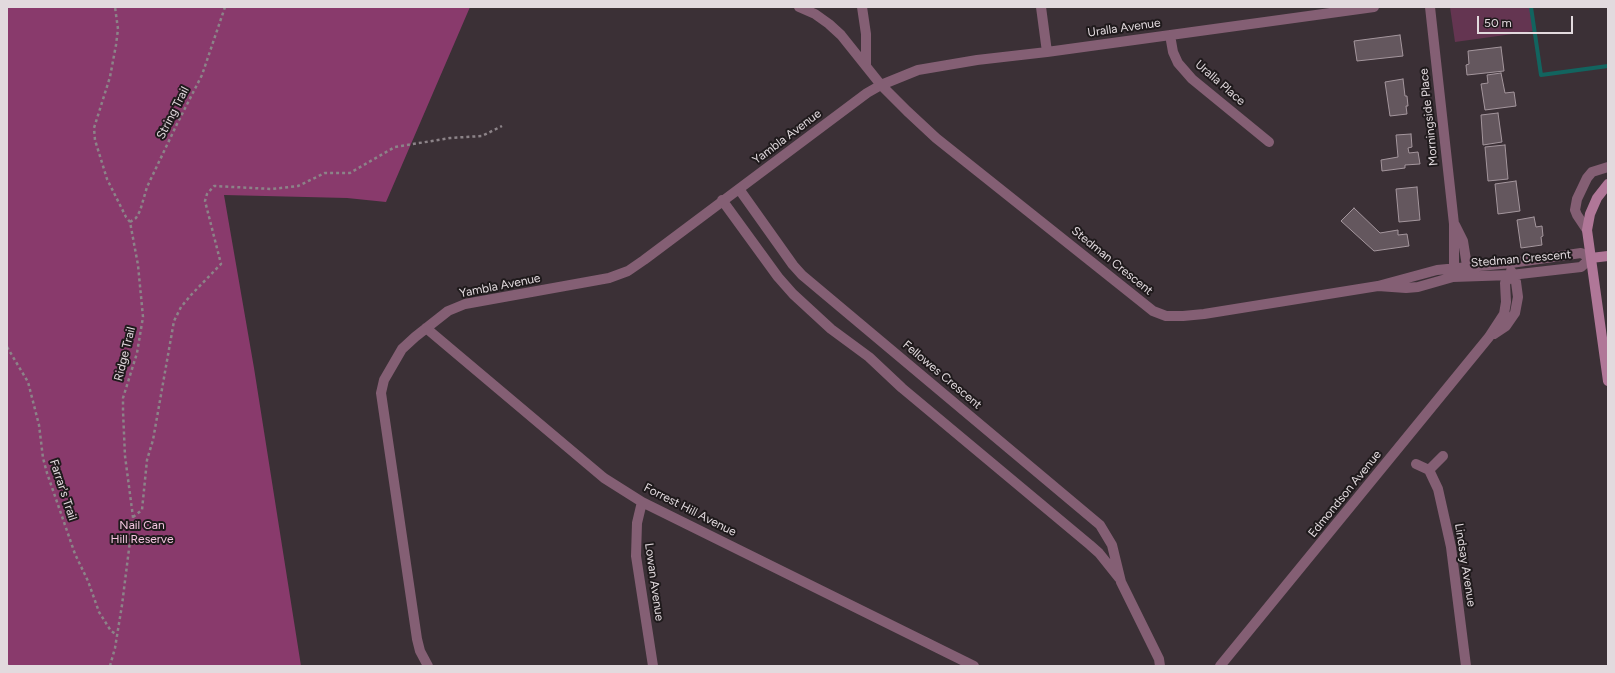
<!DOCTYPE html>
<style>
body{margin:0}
#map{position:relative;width:1615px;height:673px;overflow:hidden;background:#3b3036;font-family:Figtree,sans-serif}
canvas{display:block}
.frame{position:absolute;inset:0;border:8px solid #e2dade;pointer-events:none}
.scale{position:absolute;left:1477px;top:16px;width:96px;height:18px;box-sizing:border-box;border:2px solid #e2dade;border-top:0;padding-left:5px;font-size:12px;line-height:14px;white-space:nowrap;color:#e2dade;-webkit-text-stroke:3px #1f1a1c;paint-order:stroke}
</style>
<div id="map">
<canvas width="1615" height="673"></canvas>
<div class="frame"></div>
<div class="scale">50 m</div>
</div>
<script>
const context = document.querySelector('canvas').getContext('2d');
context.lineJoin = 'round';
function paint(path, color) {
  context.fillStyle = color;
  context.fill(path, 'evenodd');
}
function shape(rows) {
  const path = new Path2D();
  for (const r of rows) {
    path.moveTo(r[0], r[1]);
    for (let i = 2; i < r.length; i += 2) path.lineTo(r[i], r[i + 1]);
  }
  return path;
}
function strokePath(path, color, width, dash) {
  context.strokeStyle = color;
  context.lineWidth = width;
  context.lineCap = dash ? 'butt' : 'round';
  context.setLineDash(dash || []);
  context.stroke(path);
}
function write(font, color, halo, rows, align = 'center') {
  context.font = font + ' Figtree,sans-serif';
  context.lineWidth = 4;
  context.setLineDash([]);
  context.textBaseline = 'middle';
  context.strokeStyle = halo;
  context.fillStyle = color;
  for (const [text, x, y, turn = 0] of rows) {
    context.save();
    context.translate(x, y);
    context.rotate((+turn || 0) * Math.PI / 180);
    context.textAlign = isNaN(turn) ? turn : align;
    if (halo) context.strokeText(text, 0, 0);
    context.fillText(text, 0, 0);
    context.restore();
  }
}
paint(shape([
 [1450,7,1531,7,1534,31,1455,42]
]), '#643551');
paint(shape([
 [7,7,470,7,386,202,347,198,224,195,254,368,301,666,7,666]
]), '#893a6c');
strokePath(shape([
 [1531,7,1541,75,1608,66]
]), '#12645f', 4);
const building = shape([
 [1400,35,1403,56,1357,61,1354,41,1400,35],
 [1501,47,1504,71,1467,75,1466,65,1469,64,1468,51,1501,47],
 [1501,73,1505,93,1514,92,1516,106,1485,110,1481,84,1488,83,1487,75,1501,73],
 [1403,79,1405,96,1407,96,1408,106,1406,106,1407,114,1390,116,1385,82,1403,79],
 [1498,113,1502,142,1483,145,1481,115,1498,113],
 [1411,134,1412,147,1408,148,1409,153,1418,152,1420,164,1405,165,1405,168,1382,171,1381,160,1398,157,1396,135,1411,134],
 [1505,145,1508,179,1488,181,1485,147,1505,145],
 [1516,181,1520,211,1498,214,1495,184,1516,181],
 [1417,187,1420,220,1399,222,1396,189,1417,187],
 [1354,208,1380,233,1398,230,1398,235,1407,234,1409,246,1374,251,1341,221,1354,208],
 [1534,217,1536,227,1542,226,1543,236,1541,237,1542,245,1521,248,1517,220,1534,217]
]);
paint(building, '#64575e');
strokePath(building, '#a4969d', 1);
strokePath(shape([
 [130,222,136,218,140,211,147,187,177,124,202,75,225,7],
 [7,347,28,382,39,425,43,458,47,473,75,554,88,581,99,612,111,631,116,634],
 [133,517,142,510,147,460,153,440,174,321,181,307,191,295,221,264,205,201,207,194,214,186,272,189,298,186,325,173,350,173,395,147,450,138,482,136,502,126],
 [7,665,8,666],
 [110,666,115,648,122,605,133,517,125,456,123,411,123,398,137,353,143,317,138,265,130,222,126,217,107,179,95,140,94,128,110,77,116,45,118,29,115,7]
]), '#8c8388', 2.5, [3, 3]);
strokePath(shape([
 [799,7,815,14,829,24,841,35,881,85,907,111,936,138,1138,299,1153,311,1166,316,1183,316,1204,314,1378,286,1437,270,1511,263,1581,253,1591,258,1581,267,1511,275,1453,277,1418,287,1406,288,1378,286],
 [862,7,866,34,866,66],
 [1041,7,1047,52],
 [1430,7,1454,224,1454,267,1457,273],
 [1170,35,1173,52,1178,63,1192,79,1269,142],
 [739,189,793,265,802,275,1100,525,1112,545,1121,582,1159,659,1160,666],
 [722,200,778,277,793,294,831,329,869,357,902,388,1090,545,1099,553,1119,578],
 [1455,225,1463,241,1467,266,1463,272],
 [1587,230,1577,215,1575,210,1577,199,1587,178,1592,172,1608,167],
 [426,328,604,478,642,502,974,666],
 [1494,334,1506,326,1515,313,1518,297,1516,282,1511,275,1511,271],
 [1416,464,1429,470,1438,489,1451,547,1466,666],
 [1429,470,1443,456],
 [642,502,637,523,636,556,653,666],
 [428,666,420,651,417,639,381,393,384,380,402,349,415,337,448,311,465,304,609,278,628,271,644,260,867,93,881,85,918,70,977,60,1047,52,1374,7],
 [1220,666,1489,337,1504,314,1506,302,1505,283,1511,275]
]), '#845f74', 10);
strokePath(shape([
 [1608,184,1597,198,1590,214,1587,230,1608,381],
 [1591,258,1608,256]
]), '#b07798', 10);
write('12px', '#e2dade', '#1f1a1c', [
 ["Uralla Avenue",1124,28,-8],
 ["Uralla Place",1220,83,41],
 ["String Trail",173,113,-63],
 ["Morningside Place",1429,117,-96],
 ["Yambla Avenue",787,137,-37],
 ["Stedman Crescent",1521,259,-5],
 ["Stedman Crescent",1112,261,39],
 ["Yambla Avenue",500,286,-11],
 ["Ridge Trail",125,354,-76],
 ["Fellowes Crescent",942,375,40],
 ["Farrar's Trail",63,490,72],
 ["Edmondson Avenue",1345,494,-51],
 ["Forrest Hill Avenue",690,510,27],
 ["Lindsay Avenue",1465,565,81],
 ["Lowan Avenue",654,582,82]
]);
write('12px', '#f4c6e0', '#1f1a1c', [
 ["Nail Can",142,525],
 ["Hill Reserve",142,539]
]);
</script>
